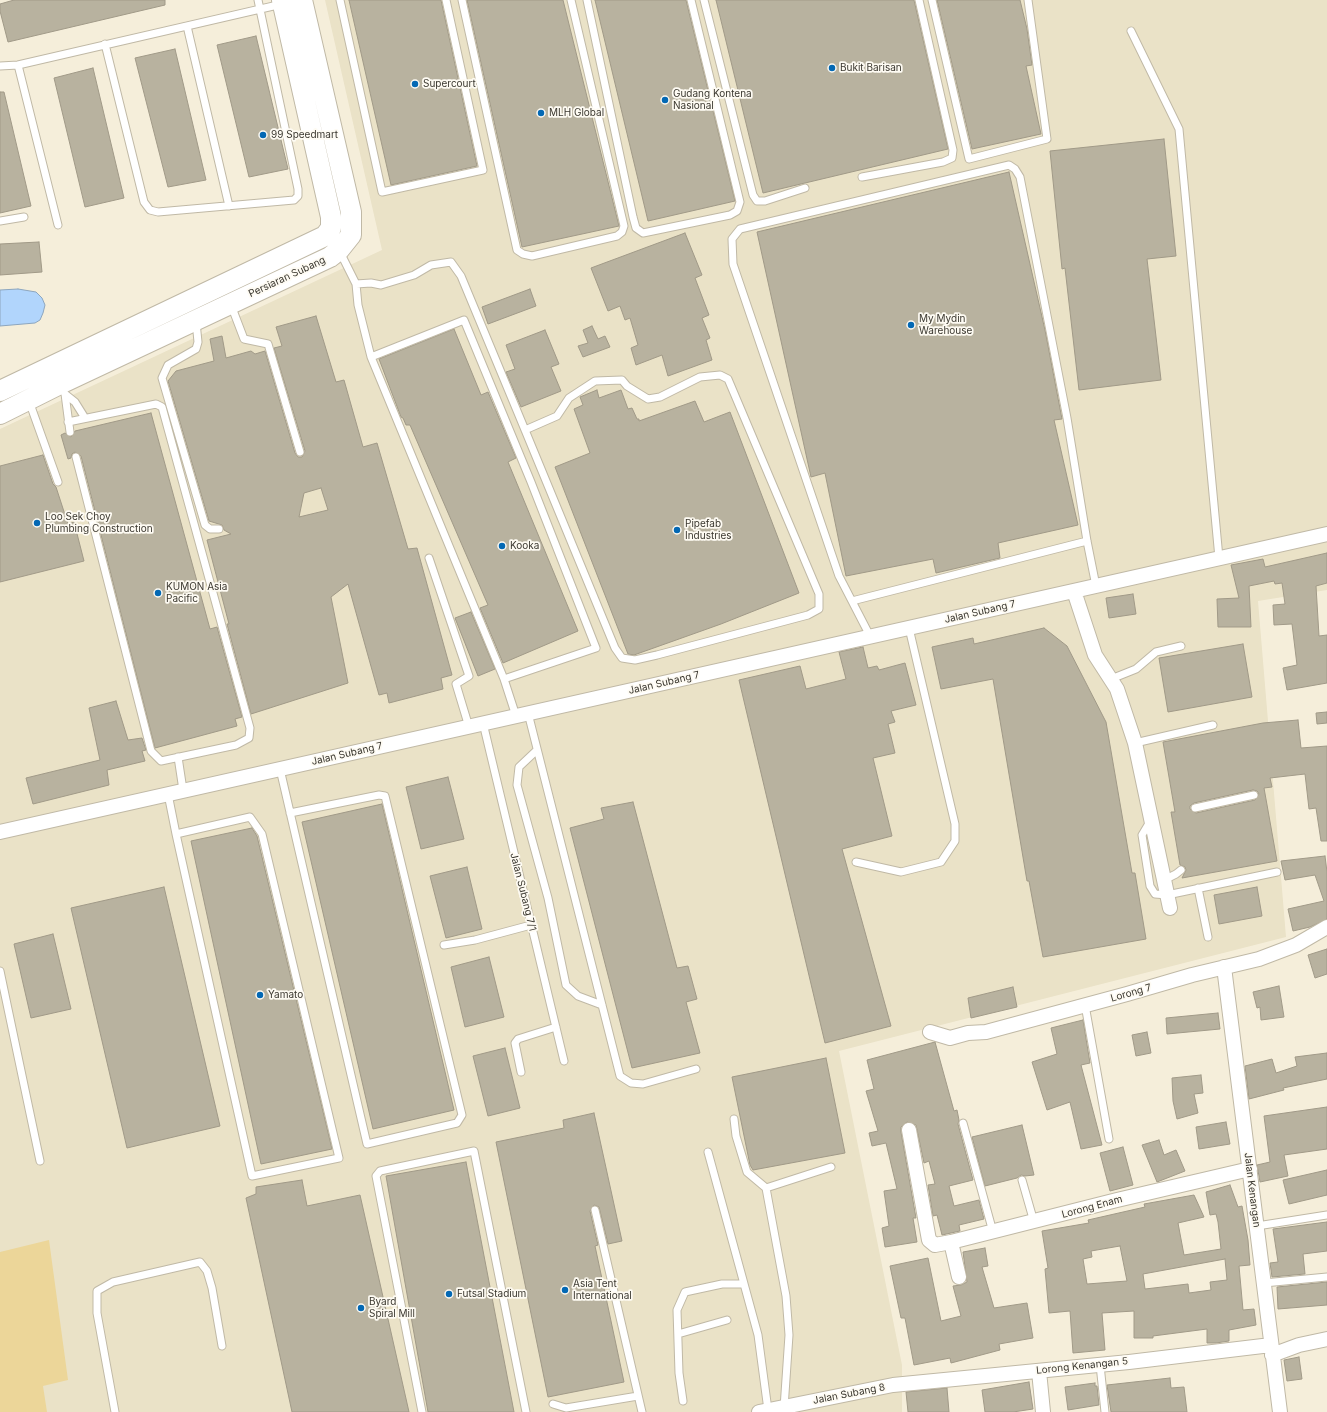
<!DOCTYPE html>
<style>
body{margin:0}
canvas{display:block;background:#f5eeda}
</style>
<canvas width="1327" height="1412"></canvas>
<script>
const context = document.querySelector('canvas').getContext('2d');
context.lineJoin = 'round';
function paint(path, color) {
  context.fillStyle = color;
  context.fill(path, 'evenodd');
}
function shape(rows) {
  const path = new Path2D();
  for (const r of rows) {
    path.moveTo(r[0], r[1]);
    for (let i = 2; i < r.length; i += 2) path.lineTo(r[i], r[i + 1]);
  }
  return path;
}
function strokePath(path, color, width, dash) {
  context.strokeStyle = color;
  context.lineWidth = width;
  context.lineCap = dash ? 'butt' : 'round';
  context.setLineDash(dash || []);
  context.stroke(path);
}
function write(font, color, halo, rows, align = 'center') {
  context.font = font + ' Inter,sans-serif';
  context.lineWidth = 3.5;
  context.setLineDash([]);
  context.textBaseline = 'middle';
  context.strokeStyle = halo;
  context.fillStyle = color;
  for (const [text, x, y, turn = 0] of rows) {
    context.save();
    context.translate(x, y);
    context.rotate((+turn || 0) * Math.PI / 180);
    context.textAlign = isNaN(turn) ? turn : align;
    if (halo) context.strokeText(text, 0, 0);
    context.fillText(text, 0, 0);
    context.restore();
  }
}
paint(shape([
 [325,0,1327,0,1327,590,1258,601,1286,937,839,1051,902,1365,902,1412,0,1412,0,429,382,250]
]), '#eae2c7');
paint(shape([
 [49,1240,68,1380,43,1386,47,1412,0,1412,0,1252]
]), '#ecd699');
const water = shape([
 [18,289,36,292,42,298,45,305,43,313,40,320,35,323,0,326,0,290,18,289]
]);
paint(water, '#b1d5fc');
strokePath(water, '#8da6be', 1);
const building = shape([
 [14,0,165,0,165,5,8,42,0,11,0,4,14,0],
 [349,0,441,0,477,166,391,185,349,0],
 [467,0,563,0,619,226,522,247,467,0],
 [595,0,686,0,735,201,648,221,595,0],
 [716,0,914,0,948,149,763,193,716,0],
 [937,0,1020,0,1027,29,1032,65,1026,66,1041,134,972,149,937,0],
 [256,36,288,169,249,177,217,45,256,36],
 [175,49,206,180,168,187,135,58,175,49],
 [93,68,124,198,85,207,54,78,93,68],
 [0,92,4,92,31,206,0,213,0,92],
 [1164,139,1176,256,1147,259,1161,380,1079,390,1065,268,1062,269,1050,151,1164,139],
 [1009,172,1045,330,1062,419,1054,420,1078,525,998,543,1000,558,936,573,933,559,846,576,825,473,811,477,757,232,1009,172],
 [685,233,702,275,695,278,709,315,702,318,710,338,706,340,712,360,668,376,662,355,636,365,631,348,638,345,630,318,625,320,620,306,608,311,591,268,685,233],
 [39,242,42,272,0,275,0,244,39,242],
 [530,289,536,306,488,324,482,307,530,289],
 [316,316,336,382,344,380,363,447,377,443,408,549,417,548,452,675,441,678,443,689,389,703,387,693,379,695,348,584,331,597,348,683,251,714,227,624,229,624,207,540,231,534,224,530,222,525,209,521,168,381,176,371,214,361,210,339,222,336,226,358,251,351,255,354,265,351,295,453,298,457,302,457,305,451,274,348,282,346,276,327,316,316],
 [321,488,328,510,299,517,304,493,321,488],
 [592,326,598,339,605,336,610,347,583,357,578,346,588,343,583,330,592,326],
 [454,329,481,395,488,392,516,458,508,462,578,631,503,663,480,608,488,605,410,425,406,425,403,418,401,417,379,359,454,329],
 [545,330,559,364,551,367,561,391,521,407,506,372,515,369,506,345,545,330],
 [597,390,599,398,621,390,628,409,632,408,637,419,639,419,639,421,695,401,704,422,730,412,799,593,721,624,634,655,628,654,555,467,590,453,574,409,583,405,580,397,597,390],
 [151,413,210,629,217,627,242,717,235,719,237,726,155,748,81,456,75,452,72,454,71,458,68,459,61,435,65,433,71,437,75,431,151,413],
 [43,455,53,484,56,487,68,524,74,522,84,561,0,582,0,466,43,455],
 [1327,553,1327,583,1316,586,1319,636,1327,635,1327,683,1287,690,1283,668,1297,665,1292,624,1274,625,1273,605,1285,604,1282,583,1275,584,1274,581,1249,586,1251,627,1218,627,1217,599,1239,598,1231,565,1263,559,1265,567,1327,553],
 [1133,594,1136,614,1109,618,1106,598,1133,594],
 [471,612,495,669,478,676,455,618,471,612],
 [1044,628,1067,646,1106,722,1132,873,1135,873,1146,939,1043,957,1029,881,1027,881,993,679,941,689,932,647,973,638,974,644,1044,628],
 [1243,644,1252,697,1168,712,1159,658,1243,644],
 [863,647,868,668,877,666,879,670,905,663,916,705,891,711,895,722,888,724,895,753,873,758,892,836,842,849,891,1026,825,1043,739,680,800,666,806,689,846,679,839,652,863,647],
 [116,701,128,740,142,738,146,750,142,751,145,761,107,770,109,785,33,804,26,778,100,760,89,708,116,701],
 [1327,712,1327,723,1317,724,1316,713,1327,712],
 [1298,720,1301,748,1327,746,1327,841,1321,841,1316,808,1309,809,1305,774,1270,778,1272,787,1264,788,1277,861,1182,878,1186,870,1185,867,1180,865,1171,812,1175,812,1163,742,1263,723,1298,720],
 [1253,790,1257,791,1259,794,1255,800,1196,813,1190,809,1190,806,1194,803,1253,790],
 [448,777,464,839,421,849,406,787,448,777],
 [633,802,677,968,688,966,697,999,686,1002,700,1053,632,1068,570,828,604,819,601,808,633,802],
 [382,804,454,1110,373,1129,302,822,382,804],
 [252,828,257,836,332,1149,261,1164,191,841,252,828],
 [1325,856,1327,872,1327,919,1310,927,1293,931,1288,909,1324,901,1315,875,1285,880,1281,861,1325,856],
 [467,867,482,929,446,938,430,876,467,867],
 [164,887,220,1126,127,1148,71,908,164,887],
 [1257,887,1262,916,1219,924,1214,895,1257,887],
 [53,934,71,1009,31,1018,14,944,53,934],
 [1327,949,1327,974,1315,978,1308,955,1327,949],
 [489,957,504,1017,465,1027,451,967,489,957],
 [1279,986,1284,1017,1261,1020,1260,1007,1257,1008,1253,992,1279,986],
 [1013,987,1017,1007,971,1018,968,998,1013,987],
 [1218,1013,1220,1029,1167,1034,1166,1018,1218,1013],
 [1083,1020,1090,1063,1081,1065,1102,1145,1081,1149,1070,1102,1047,1110,1032,1062,1057,1054,1051,1028,1083,1020],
 [1147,1032,1151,1053,1136,1056,1132,1035,1147,1032],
 [935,1042,954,1111,957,1110,959,1120,958,1124,973,1180,949,1186,954,1206,979,1200,984,1219,959,1225,960,1231,942,1235,937,1215,933,1216,928,1185,935,1184,929,1161,924,1163,916,1125,907,1122,901,1127,901,1132,916,1218,913,1218,917,1242,885,1247,882,1228,889,1226,884,1191,897,1189,886,1143,872,1146,869,1133,878,1131,866,1091,874,1089,867,1060,935,1042],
 [505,1048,520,1108,488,1116,473,1056,505,1048],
 [1327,1053,1327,1079,1283,1088,1284,1090,1249,1099,1245,1066,1272,1059,1276,1073,1297,1066,1295,1057,1327,1053],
 [826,1058,845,1153,753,1170,750,1165,732,1077,826,1058],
 [1201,1075,1203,1093,1194,1094,1198,1113,1177,1119,1173,1101,1172,1078,1201,1075],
 [1327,1107,1327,1149,1284,1155,1288,1176,1260,1182,1257,1165,1270,1162,1264,1116,1327,1107],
 [594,1113,622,1241,608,1244,599,1207,594,1205,590,1211,598,1245,595,1246,624,1382,548,1397,496,1142,564,1128,563,1120,594,1113],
 [1226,1122,1230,1144,1199,1149,1196,1127,1226,1122],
 [1022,1125,1034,1175,1025,1176,1021,1175,1017,1178,985,1186,972,1137,1022,1125],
 [1159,1140,1164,1155,1176,1150,1185,1171,1157,1182,1142,1145,1159,1140],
 [1123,1147,1133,1185,1110,1191,1100,1153,1123,1147],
 [466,1162,514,1412,428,1412,386,1176,466,1162],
 [1327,1170,1327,1195,1289,1204,1283,1180,1327,1170],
 [302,1180,307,1206,360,1195,409,1412,292,1412,246,1198,256,1194,256,1187,302,1180],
 [1230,1185,1238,1207,1242,1206,1248,1240,1250,1265,1239,1266,1243,1310,1254,1309,1256,1325,1229,1330,1229,1341,1216,1343,1207,1343,1207,1329,1153,1336,1153,1338,1134,1338,1134,1311,1102,1313,1105,1350,1073,1353,1070,1311,1049,1313,1045,1269,1048,1268,1042,1231,1089,1223,1088,1220,1145,1207,1144,1204,1194,1195,1204,1217,1178,1223,1184,1255,1221,1249,1218,1222,1216,1214,1210,1215,1206,1192,1230,1185],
 [1120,1246,1127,1281,1087,1284,1083,1259,1092,1257,1091,1251,1120,1246],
 [1225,1259,1227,1280,1210,1282,1211,1290,1189,1293,1188,1284,1145,1289,1143,1274,1225,1259],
 [1327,1222,1327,1251,1303,1254,1305,1274,1272,1277,1270,1263,1278,1262,1273,1229,1327,1222],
 [985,1248,988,1266,982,1267,994,1308,1027,1303,1033,1338,999,1344,1000,1350,951,1363,950,1358,914,1365,905,1318,901,1318,890,1266,928,1258,941,1321,961,1316,953,1286,961,1285,967,1282,963,1252,985,1248],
 [1327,1282,1327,1305,1278,1309,1277,1287,1327,1282],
 [1299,1357,1302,1379,1287,1381,1284,1360,1299,1357],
 [1170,1378,1171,1388,1184,1387,1187,1412,1111,1412,1107,1385,1170,1378],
 [1029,1382,1033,1409,1013,1412,985,1412,982,1390,1029,1382],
 [1095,1383,1095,1386,1097,1386,1099,1405,1068,1410,1065,1387,1095,1383],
 [947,1388,949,1412,908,1412,906,1392,947,1388]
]);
paint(building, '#b8b29f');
strokePath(building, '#a19a88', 1);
const lane = shape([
 [340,0,382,192,483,170,446,0],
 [462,0,517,250,523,254,532,256,617,236,622,232,624,226,571,0],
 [587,0,633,217,636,228,643,233,730,215,737,211,740,202,691,0],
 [704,0,753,195,757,201,765,201,805,188],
 [932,0,969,159,1047,139,1028,0],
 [187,26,229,206],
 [1131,31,1179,129,1219,558],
 [105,44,144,202,150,210,158,212,294,200,298,196,298,189,258,0],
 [18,65,58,225],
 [0,66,18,65,282,4],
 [862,177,943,162,952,158,953,150,919,0],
 [0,221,24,217],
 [340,252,356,284,358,305,371,357,504,679,516,716],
 [356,284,371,283,381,285,414,275,431,265,451,262,461,276,525,430,615,648,622,658,635,660,657,655,808,615,819,609,819,594,728,379,720,375,700,377,660,397,648,399,627,386,622,380,595,381,569,398,557,416,525,430],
 [231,305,244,339,268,344,300,452],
 [196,322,198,342,196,349,168,365,162,378,205,525,210,529,219,529],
 [371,357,464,320,531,482,596,648,504,679],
 [61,386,65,394,70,432],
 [65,394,75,402,85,418],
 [29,401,58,482],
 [68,422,156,404,162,407,250,728,249,738,236,745,161,761,151,751,76,457],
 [429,558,469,676,456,684,469,727],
 [852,601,1087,541],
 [870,636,839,576,733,264,732,239,740,229,1009,165,1015,169,1020,177,1067,418,1087,541,1096,586],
 [1111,679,1136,669,1156,652,1181,646],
 [528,713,620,1076,631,1083,643,1084,696,1069],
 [483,723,564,1061],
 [1135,743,1213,725],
 [537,750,519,767,517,785,548,898,566,985,578,996,602,1005],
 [178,757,183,790],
 [280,769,367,1144,457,1123,462,1115,385,796,379,795,290,813],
 [168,794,176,834,252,1176,339,1158,262,834,250,817,176,834],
 [1195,808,1254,795],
 [1151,820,1142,835,1150,886,1155,894,1167,895,1277,872],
 [856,862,901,872,941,862,955,841,955,824,909,628],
 [1164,880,1176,874,1181,870],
 [1198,888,1208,937],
 [444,945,475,940,531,925],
 [0,971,40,1161],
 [1085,1005,1109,1139],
 [521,1072,515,1043,518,1039,556,1027],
 [734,1119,736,1136,747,1172,766,1188,786,1296,789,1335,784,1408],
 [963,1123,993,1232],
 [708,1152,758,1335,768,1410],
 [1022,1180,1034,1222],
 [766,1188,831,1167],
 [595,1210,642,1412],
 [1257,1226,1327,1215],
 [1264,1283,1327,1277],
 [678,1334,727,1320],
 [1100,1365,1105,1412],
 [683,1401,679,1373,677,1310,685,1292,722,1284,744,1284],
 [553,1404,566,1408,638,1396],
 [115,1412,97,1313,97,1291,113,1282,200,1262,207,1271,212,1288,222,1346],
 [422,1412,376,1176,380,1171,474,1151,526,1412]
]);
const street = shape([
 [1074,591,1095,655,1117,689,1135,743,1170,908],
 [0,832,1327,534],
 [1224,967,1280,1412],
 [930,1032,950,1038,968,1033,986,1032,1127,994,1192,975,1259,959,1296,945,1327,927],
 [909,1130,929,1240,935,1245,951,1242,1117,1200,1250,1169],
 [951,1242,959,1277],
 [1272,1355,1299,1345,1327,1339],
 [1039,1371,1043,1412],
 [759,1412,893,1385,1129,1362,1271,1345]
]);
const secondary = shape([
 [0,391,325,236,331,228,331,217,282,0],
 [0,414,60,384,330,257,339,250,351,235,351,212,302,0]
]);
strokePath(lane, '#c0b9a6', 9);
strokePath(street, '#c0b9a6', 16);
strokePath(secondary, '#c0b9a6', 22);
strokePath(lane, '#fff', 7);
strokePath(street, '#fff', 14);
strokePath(secondary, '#fff', 20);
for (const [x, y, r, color] of [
 [832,68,4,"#0368b4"],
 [415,84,4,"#0368b4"],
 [665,100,4,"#0368b4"],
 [541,113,4,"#0368b4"],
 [263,135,4,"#0368b4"],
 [911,325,4,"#0368b4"],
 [37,523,4,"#0368b4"],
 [677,530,4,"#0368b4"],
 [502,546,4,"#0368b4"],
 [158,593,4,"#0368b4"],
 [260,995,4,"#0368b4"],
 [565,1290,4,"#0368b4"],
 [449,1294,4,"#0368b4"],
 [361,1308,4,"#0368b4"]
]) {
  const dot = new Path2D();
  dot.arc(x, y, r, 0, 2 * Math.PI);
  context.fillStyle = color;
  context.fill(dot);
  strokePath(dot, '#fefbf3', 1.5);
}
write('10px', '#3a372f', '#fefbf3', [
 ["Bukit Barisan",840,68],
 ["Supercourt",423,84],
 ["Gudang Kontena",673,94],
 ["Nasional",673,106],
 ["MLH Global",549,113],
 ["99 Speedmart",271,135],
 ["My Mydin",919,319],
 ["Warehouse",919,331],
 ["Loo Sek Choy",45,517],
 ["Plumbing Construction",45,529],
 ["Pipefab",685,524],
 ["Industries",685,536],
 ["Kooka",510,546],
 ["KUMON Asia",166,587],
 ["Pacific",166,599],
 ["Yamato",268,995],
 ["Asia Tent",573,1284],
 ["International",573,1296],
 ["Futsal Stadium",457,1294],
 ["Byard",369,1302],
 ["Spiral Mill",369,1314]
], 'left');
write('10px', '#3a372f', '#fefbf3', [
 ["Persiaran Subang",287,277,-25],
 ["Jalan Subang 7",980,612,-13],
 ["Jalan Subang 7",664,683,-13],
 ["Jalan Subang 7",347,754,-13],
 ["Jalan Subang 7/1",523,892,76],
 ["Lorong 7",1131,993,-16],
 ["Jalan Kenangan",1252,1190,83],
 ["Lorong Enam",1092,1207,-15],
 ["Lorong Kenangan 5",1082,1366,-6],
 ["Jalan Subang 8",849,1394,-11]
]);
</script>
